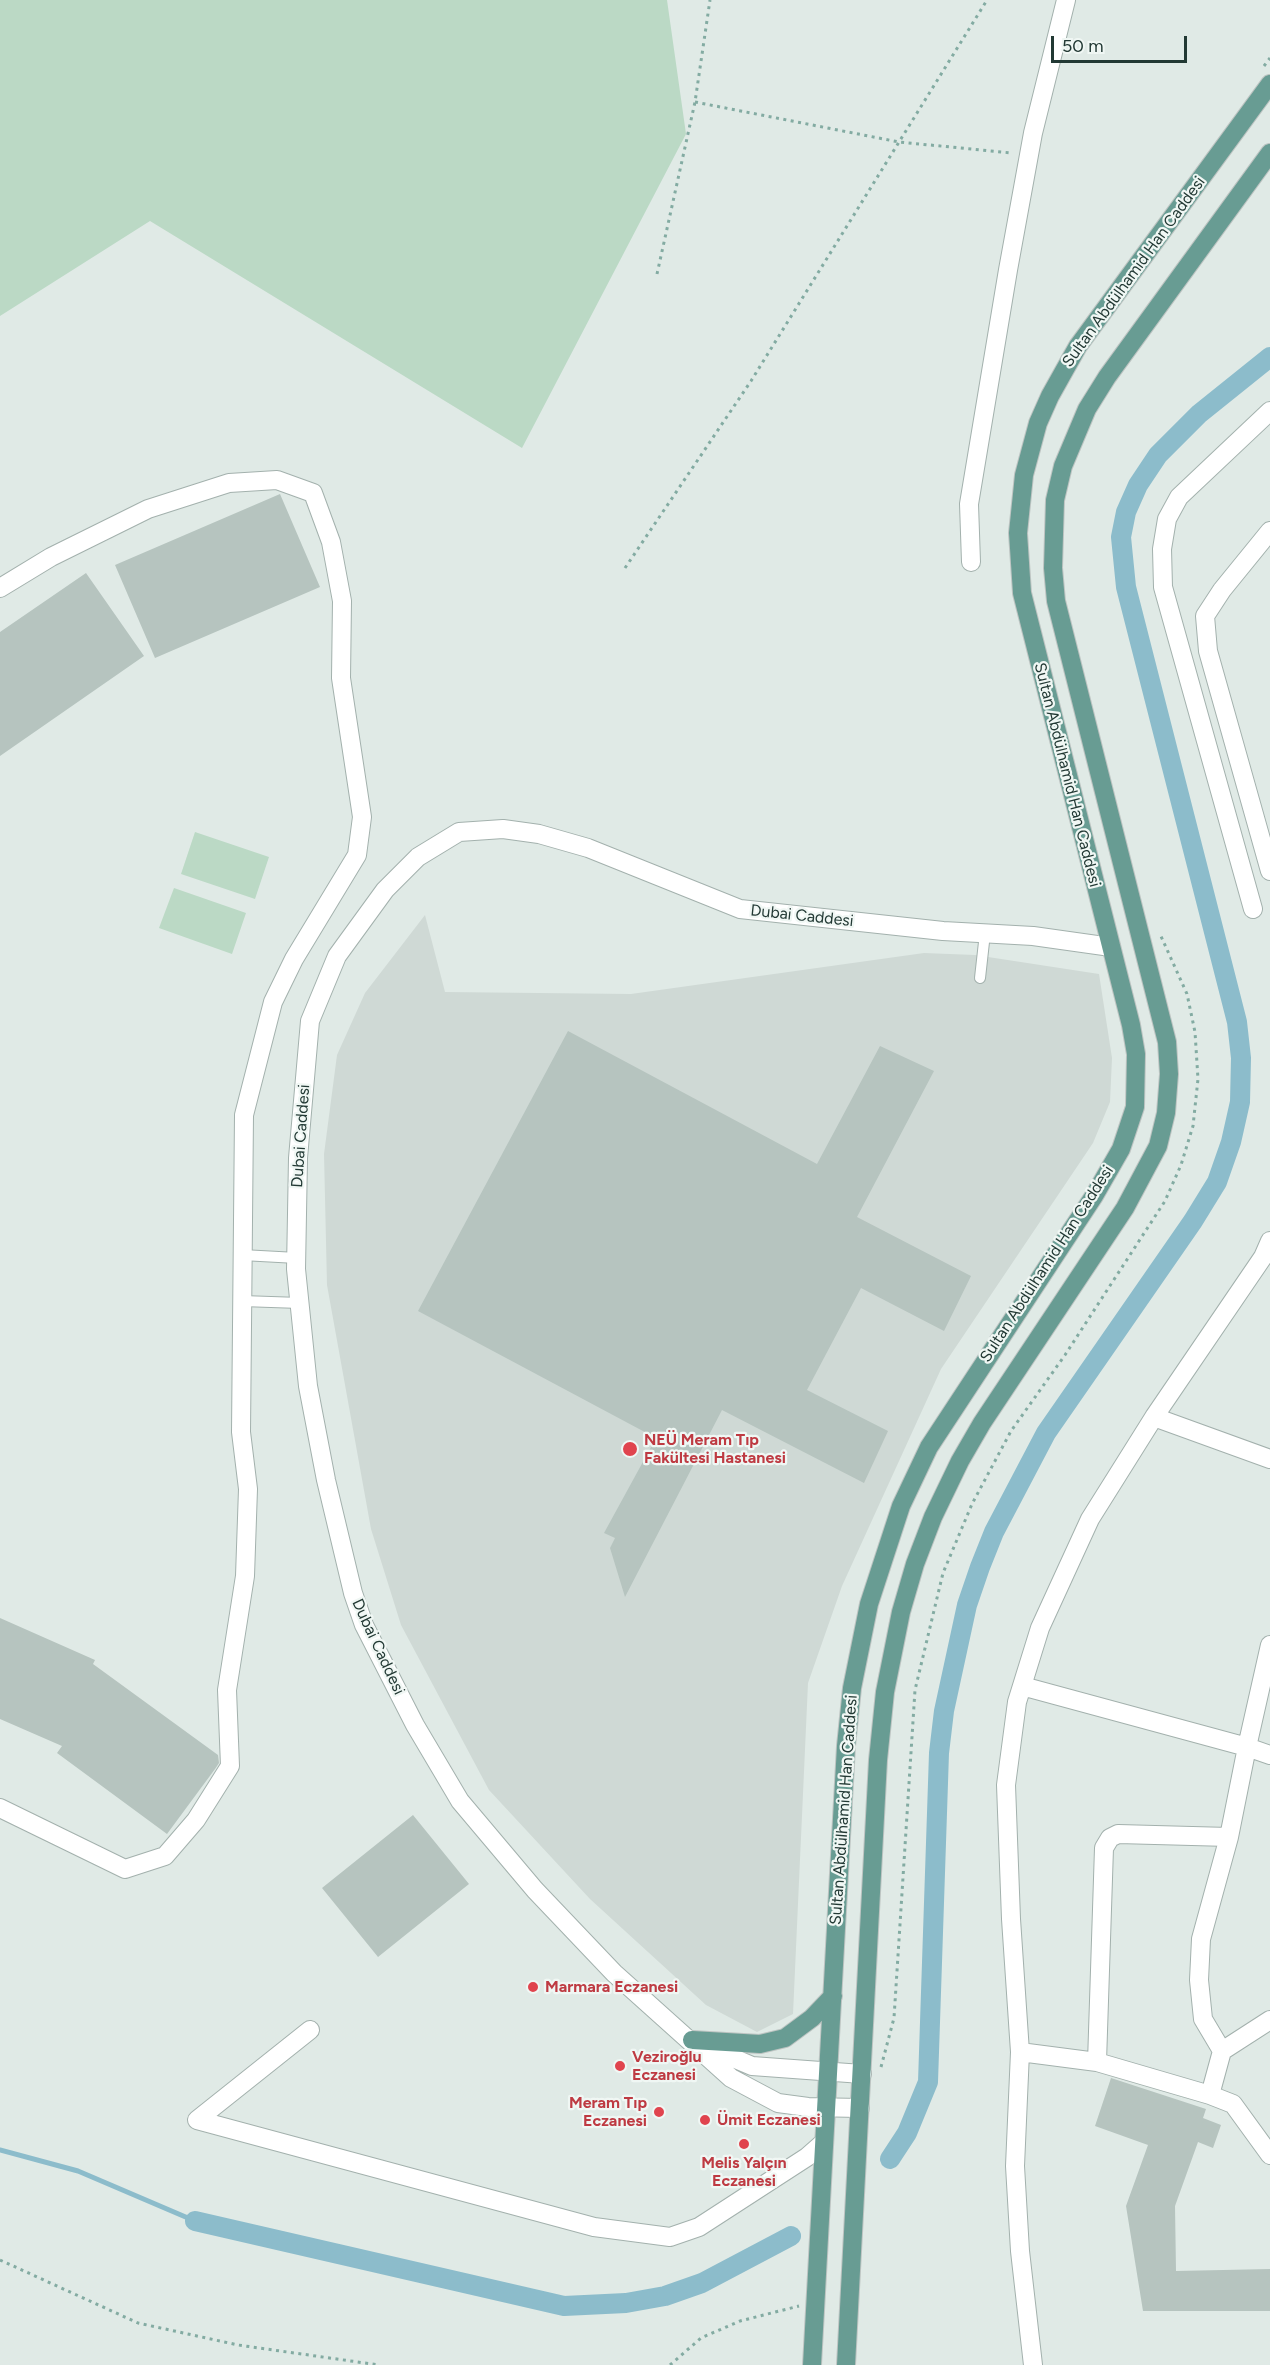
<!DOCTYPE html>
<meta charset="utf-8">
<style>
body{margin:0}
#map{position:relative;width:1270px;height:2365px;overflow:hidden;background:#e0eae6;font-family:Figtree,sans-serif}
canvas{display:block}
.scale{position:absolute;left:1051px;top:36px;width:136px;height:27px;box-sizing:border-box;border:3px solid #223934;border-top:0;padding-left:8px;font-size:18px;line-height:21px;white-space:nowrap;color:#223934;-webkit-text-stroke:4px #f0f7f4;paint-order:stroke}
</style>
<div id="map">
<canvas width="1270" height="2365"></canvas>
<div class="scale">50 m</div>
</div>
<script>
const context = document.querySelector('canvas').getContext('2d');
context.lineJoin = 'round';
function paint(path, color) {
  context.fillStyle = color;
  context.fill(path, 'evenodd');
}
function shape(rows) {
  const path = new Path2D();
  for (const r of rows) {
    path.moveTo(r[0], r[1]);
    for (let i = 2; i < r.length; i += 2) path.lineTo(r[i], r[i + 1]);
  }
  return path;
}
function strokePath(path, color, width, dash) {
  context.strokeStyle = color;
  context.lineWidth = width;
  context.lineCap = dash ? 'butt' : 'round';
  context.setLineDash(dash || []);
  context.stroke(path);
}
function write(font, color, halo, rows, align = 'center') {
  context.font = font + ' Figtree,sans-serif';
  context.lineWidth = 4.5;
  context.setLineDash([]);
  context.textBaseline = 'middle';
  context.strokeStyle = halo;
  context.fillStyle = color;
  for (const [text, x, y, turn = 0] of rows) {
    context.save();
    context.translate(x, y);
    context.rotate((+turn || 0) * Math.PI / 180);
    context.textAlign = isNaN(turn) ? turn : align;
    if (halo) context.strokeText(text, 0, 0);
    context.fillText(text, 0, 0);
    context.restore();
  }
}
paint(shape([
 [425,915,445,992,631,994,924,953,975,955,1099,974,1112,1058,1110,1102,1093,1143,941,1369,842,1586,808,1683,793,2014,757,2032,706,2005,590,1899,489,1790,401,1625,371,1529,327,1285,324,1154,337,1055,365,993]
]), '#cfd9d5');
paint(shape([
 [0,0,667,0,686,134,522,448,150,221,0,316],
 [195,832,269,857,255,899,181,874],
 [174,888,246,913,232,954,159,928]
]), '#bbd9c5');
strokePath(shape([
 [0,2150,78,2171,195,2221]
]), '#8cbccb', 5);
strokePath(shape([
 [890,2159,907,2133,928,2082,939,1753,944,1711,967,1605,980,1567,994,1532,1046,1433,1193,1221,1217,1182,1231,1142,1240,1102,1241,1058,1237,1022,1126,587,1121,537,1126,512,1138,485,1158,455,1199,414,1270,357],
 [195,2221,564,2306,626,2303,665,2296,702,2283,791,2236]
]), '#8cbccb', 20);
paint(shape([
 [280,494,320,587,155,658,115,565],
 [86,573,144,656,0,756,0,632],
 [568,1031,817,1164,880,1046,934,1071,857,1217,971,1276,944,1331,861,1288,807,1390,888,1431,864,1483,722,1410,625,1597,610,1548,615,1538,604,1533,656,1438,418,1311],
 [0,1618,95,1660,93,1664,218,1755,219,1763,215,1769,167,1834,57,1753,62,1746,0,1719],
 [413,1815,469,1884,378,1957,322,1888],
 [1111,2078,1206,2109,1203,2118,1221,2125,1213,2148,1198,2142,1175,2206,1176,2271,1270,2269,1270,2311,1143,2311,1126,2206,1148,2145,1095,2126]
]), '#b6c4bf');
const lane = shape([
 [980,978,985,933],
 [242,1255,297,1258],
 [242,1301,300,1303]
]);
const street = shape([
 [1270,531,1222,590,1205,616,1208,651,1270,871],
 [971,562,969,504,1008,270,1033,133,1066,0],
 [0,588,51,557,148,509,229,483,277,480,313,493,331,542,342,601,341,678,362,817,357,855,294,959,273,1002,244,1115,241,1432,248,1489,245,1576,227,1690,230,1766,196,1820,165,1856,125,1869,0,1808],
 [1253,909,1163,587,1162,549,1167,519,1179,497,1270,411],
 [1154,1417,1270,1459],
 [1022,1686,1247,1747,1270,1645],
 [310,2030,197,2120,594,2227,670,2237,699,2227,807,2157,824,2142],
 [705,2046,752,2066,862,2074],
 [1222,2051,1203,2019,1199,1980,1201,1939,1229,1837,1247,1747,1270,1755],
 [1020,2052,1097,2062,1210,2095,1222,2051,1270,2020],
 [1097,2062,1104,1848,1110,1838,1118,1834,1229,1837],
 [1210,2095,1233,2104,1270,2155],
 [860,2108,808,2107,778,2103,731,2078,614,1973,535,1890,460,1801,415,1725,364,1625,353,1593,326,1480,308,1386,296,1269,298,1158,310,1021,337,956,385,890,418,857,459,832,503,829,539,834,588,848,740,909,943,931,1033,936,1111,947],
 [1033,2365,1020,2251,1015,2166,1020,2052,1011,1919,1006,1785,1017,1702,1040,1628,1090,1519,1154,1417,1263,1257,1270,1241]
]);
const primary = shape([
 [692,2040,760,2044,785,2038,812,2018,833,1996],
 [812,2365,846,1746,852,1688,869,1604,901,1506,929,1447,1094,1196,1121,1149,1135,1107,1136,1054,1131,1025,1022,593,1018,533,1024,475,1038,423,1050,396,1078,346,1270,84],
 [846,2365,878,1760,885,1692,901,1612,915,1564,933,1517,960,1461,982,1423,1125,1208,1158,1146,1166,1113,1169,1074,1167,1042,1056,601,1053,568,1055,500,1063,466,1087,409,1107,377,1270,153]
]);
strokePath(lane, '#a3b1ad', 12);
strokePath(street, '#a3b1ad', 20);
strokePath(primary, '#bdc4c2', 20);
strokePath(shape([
 [1264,66,1270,58],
 [695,102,899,142,1012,153],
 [657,274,695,102,710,0],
 [625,568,751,381,987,0],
 [881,2067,894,2018,915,1690,943,1573,972,1504,1011,1431,1065,1355,1165,1201,1181,1165,1193,1126,1198,1079,1195,1032,1187,994,1160,934],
 [0,2260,138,2323,238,2345,379,2365],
 [670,2365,701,2338,740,2321,799,2306]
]), '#83aba2', 3, [3, 4.5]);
strokePath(lane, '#fff', 10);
strokePath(street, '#fff', 18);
strokePath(primary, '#689c93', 18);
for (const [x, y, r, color] of [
 [630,1449,8,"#e0444e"],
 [533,1987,6,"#e0444e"],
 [620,2066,6,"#e0444e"],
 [659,2112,6,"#e0444e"],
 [705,2120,6,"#e0444e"],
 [744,2144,6,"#e0444e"]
]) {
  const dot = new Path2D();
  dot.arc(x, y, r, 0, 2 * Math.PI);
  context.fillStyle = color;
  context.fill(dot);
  strokePath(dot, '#f0f7f4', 2);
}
write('16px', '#223934', '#f0f7f4', [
 ["Sultan Abdülhamid Han Caddesi",1134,272,-54],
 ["Sultan Abdülhamid Han Caddesi",1067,775,76],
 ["Dubai Caddesi",802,916,6],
 ["Dubai Caddesi",301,1136,-86],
 ["Sultan Abdülhamid Han Caddesi",1047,1264,-57],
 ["Dubai Caddesi",378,1647,65],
 ["Sultan Abdülhamid Han Caddesi",844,1810,-86]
]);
write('bold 16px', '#be3a42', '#f0f7f4', [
 ["NEÜ Meram Tıp",644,1440],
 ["Fakültesi Hastanesi",644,1458],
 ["Marmara Eczanesi",545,1987],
 ["Veziroğlu",632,2057],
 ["Eczanesi",632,2075],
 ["Meram Tıp",647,2103,"right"],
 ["Eczanesi",647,2121,"right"],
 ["Ümit Eczanesi",717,2120],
 ["Melis Yalçın",744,2163,"center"],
 ["Eczanesi",744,2181,"center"]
], 'left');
</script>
